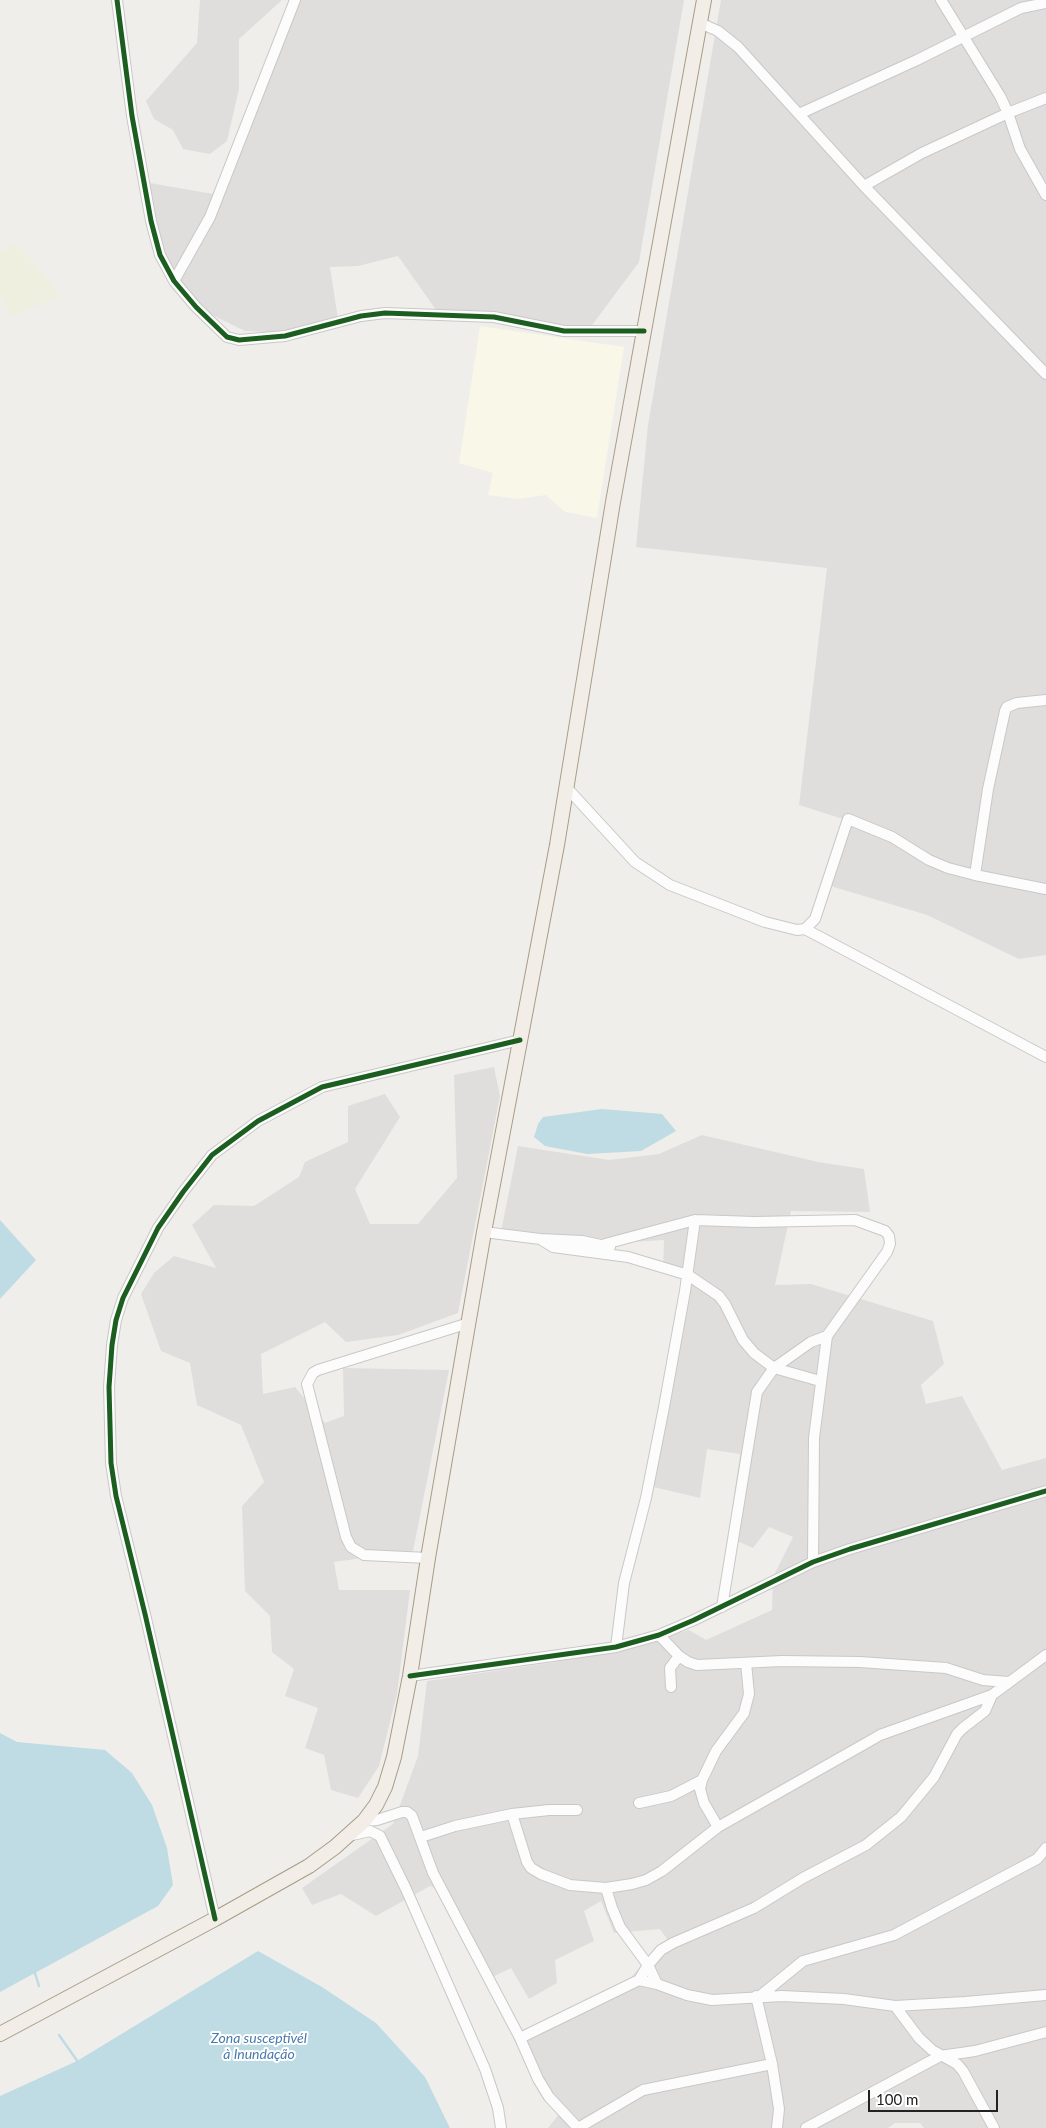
<!DOCTYPE html>
<meta charset="utf-8">
<style>
body{margin:0}
#map{position:relative;width:1046px;height:2128px;overflow:hidden;background:#f0eeeb;font-family:Lato,sans-serif}
canvas{display:block}
.scale{position:absolute;left:868px;top:2090px;width:130px;height:22px;box-sizing:border-box;border:2px solid #222;border-top:0;padding-left:6px;font-size:15px;line-height:18px;white-space:nowrap;color:#222;-webkit-text-stroke:4px #fff;paint-order:stroke}
</style>
<div id="map">
<canvas width="1046" height="2128"></canvas>
<div class="scale">100 m</div>
</div>
<script>
const context = document.querySelector('canvas').getContext('2d');
context.lineJoin = 'round';
function paint(path, color) {
  context.fillStyle = color;
  context.fill(path, 'evenodd');
}
function shape(rows) {
  const path = new Path2D();
  for (const r of rows) {
    path.moveTo(r[0], r[1]);
    for (let i = 2; i < r.length; i += 2) path.lineTo(r[i], r[i + 1]);
  }
  return path;
}
function strokePath(path, color, width, dash) {
  context.strokeStyle = color;
  context.lineWidth = width;
  context.lineCap = dash ? 'butt' : 'round';
  context.setLineDash(dash || []);
  context.stroke(path);
}
function write(font, color, halo, rows, align = 'center') {
  context.font = font + ' Lato,sans-serif';
  context.lineWidth = 4;
  context.setLineDash([]);
  context.textBaseline = 'middle';
  context.strokeStyle = halo;
  context.fillStyle = color;
  for (const [text, x, y, turn = 0] of rows) {
    context.save();
    context.translate(x, y);
    context.rotate((+turn || 0) * Math.PI / 180);
    context.textAlign = isNaN(turn) ? turn : align;
    if (halo) context.strokeText(text, 0, 0);
    context.fillText(text, 0, 0);
    context.restore();
  }
}
paint(shape([
 [200,0,282,0,239,39,239,89,227,141,210,154,183,149,173,130,154,119,146,101,197,43],
 [295,0,684,0,639,262,587,332,439,314,398,256,358,266,330,267,338,319,288,333,245,331,196,307,160,255,144,182,219,195],
 [721,0,1046,0,1046,955,1019,959,927,915,824,884,843,819,799,805,827,568,636,547,648,425],
 [494,1067,500,1096,458,1313,398,1335,346,1342,325,1322,261,1354,263,1394,295,1387,325,1423,344,1416,343,1368,449,1370,413,1551,334,1562,339,1590,410,1590,397,1694,379,1766,358,1798,331,1790,324,1755,305,1748,318,1708,285,1696,294,1669,272,1652,270,1616,245,1591,242,1506,264,1482,241,1425,197,1405,190,1363,161,1351,141,1294,154,1273,174,1256,216,1268,192,1225,214,1205,254,1206,299,1177,305,1162,348,1142,348,1106,385,1094,400,1117,355,1189,370,1224,418,1224,457,1178,454,1075],
 [702,1135,818,1162,864,1169,870,1212,791,1211,775,1285,811,1284,933,1321,944,1364,921,1385,926,1404,962,1396,1002,1470,1046,1458,1046,2128,924,2128,920,2123,895,2123,888,2128,548,2128,560,2113,528,2070,515,2036,628,1981,658,1946,667,1939,660,1929,614,1933,601,1901,584,1911,594,1941,555,1960,557,1983,529,1999,511,1968,484,1981,435,1888,430,1886,376,1916,341,1894,312,1905,302,1888,393,1824,418,1756,427,1681,555,1662,632,1648,689,1630,706,1640,772,1610,773,1577,793,1537,769,1527,753,1548,728,1537,740,1454,707,1449,700,1498,654,1487,690,1282,663,1269,664,1240,597,1244,500,1237,518,1146,609,1160,659,1154]
]), '#dfdedc');
paint(shape([
 [480,326,624,347,597,518,565,512,546,495,518,499,488,495,493,473,459,463]
]), '#f8f7e8');
paint(shape([
 [17,243,60,296,11,316,0,297,0,253]
]), '#efefdf');
paint(shape([
 [602,1109,662,1114,676,1131,641,1151,587,1154,545,1146,534,1137,538,1124,543,1117],
 [0,1220,36,1260,0,1299],
 [0,1733,17,1742,105,1750,132,1773,152,1805,167,1848,173,1885,158,1906,0,1992],
 [258,1951,322,1987,376,2023,425,2077,450,2128,0,2128,0,2096,77,2061]
]), '#bfdbe3');
strokePath(shape([
 [34,1970,39,1986],
 [59,2035,78,2062]
]), '#bfdbe3', 2.5);
const minor = shape([
 [117,0,132,116,151,221,160,255,174,281,196,307,227,337,239,340,285,336,361,316,385,313,494,317,564,331,644,331],
 [941,0,1000,96,1008,113,1020,149,1046,195],
 [700,23,718,31,738,47,864,186,1046,374],
 [799,114,917,60,1021,8,1046,3],
 [864,186,922,153,1008,113,1046,98],
 [174,281,210,217,295,0],
 [567,788,635,862,670,885,765,922,797,930,805,929,815,919,848,819,892,837,929,860,948,868,975,875,1046,889],
 [975,875,988,789,1005,711,1007,707,1017,703,1046,700],
 [805,929,1046,1057],
 [484,1232,540,1239,582,1241,610,1247],
 [540,1239,553,1247,628,1257,688,1275,719,1296,725,1304,743,1340,754,1353,774,1368,820,1381],
 [605,1244,695,1220,754,1222,855,1220,885,1231,889,1236,890,1244,887,1252,827,1336,814,1438,813,1562],
 [428,1558,364,1555,351,1547,346,1537,307,1384,313,1373,318,1370,469,1323],
 [722,1607,757,1392,774,1368,811,1342,827,1336],
 [659,1635,679,1656,688,1662,697,1665,782,1661,860,1662,946,1668,983,1680,1009,1682],
 [616,1647,624,1583,646,1498,664,1407,685,1291,695,1220],
 [410,1676,616,1647,659,1635,694,1620,813,1562,850,1549,1046,1491],
 [671,1687,670,1668,679,1656],
 [639,1803,671,1796,702,1780],
 [512,1814,527,1862,531,1868,541,1874,570,1885,606,1888,632,1884,646,1880,662,1871,718,1827,868,1742,880,1735,992,1695],
 [364,1821,377,1820,402,1812,407,1812,412,1816,433,1873,520,2038,538,2079,549,2097,578,2128],
 [718,1827,704,1803,700,1789,702,1780,716,1751,744,1713,749,1694,746,1663],
 [348,1836,370,1831,380,1836,406,1889,485,2069,498,2108,501,2128],
 [421,1837,455,1826,512,1814,549,1810,577,1810],
 [606,1888,612,1908,620,1927,648,1965,657,1984],
 [215,1919,145,1614,116,1496,111,1463,109,1387,112,1345,116,1320,123,1298,158,1228,183,1192,212,1155,258,1121,322,1087,520,1040],
 [639,1980,648,1965,661,1950,673,1943,754,1908,803,1878,866,1845,901,1817,934,1777,957,1734,963,1728,985,1711,992,1695,1046,1655],
 [756,1996,772,2064,779,2109,777,2128],
 [760,1996,803,1961,894,1935,1037,1859,1046,1848],
 [895,2006,919,2038,932,2050,957,2064,963,2071,994,2128],
 [520,2038,639,1980,657,1984,687,1995,712,2000,782,1996,844,1999,895,2006,965,2002,1046,1995],
 [578,2128,643,2090,772,2064],
 [806,2128,940,2056,975,2051,1046,2032]
]);
const major = shape([
 [0,2034,215,1919,309,1866,335,1847,364,1821,376,1805,385,1787,394,1757,410,1676,428,1558,484,1232,557,845,613,502,704,0]
]);
strokePath(minor, '#c9c8c7', 12);
strokePath(major, '#a79c86', 16);
strokePath(minor, '#fdfcfc', 10);
strokePath(major, '#f3ede7', 14);
strokePath(shape([
 [117,0,132,116,151,221,160,255,174,281,196,307,227,337,239,340,285,336,361,316,385,313,494,317,564,331,644,331],
 [410,1676,616,1647,659,1635,694,1620,813,1562,850,1549,1046,1491],
 [215,1919,145,1614,116,1496,111,1463,109,1387,112,1345,116,1320,123,1298,158,1228,183,1192,212,1155,258,1121,322,1087,520,1040]
]), '#1b5e20', 5);
write('italic 14px', '#4a7aab', '#fff', [
 ["Zona susceptivél",259,2038],
 ["à Inundação",259,2054]
]);
</script>
